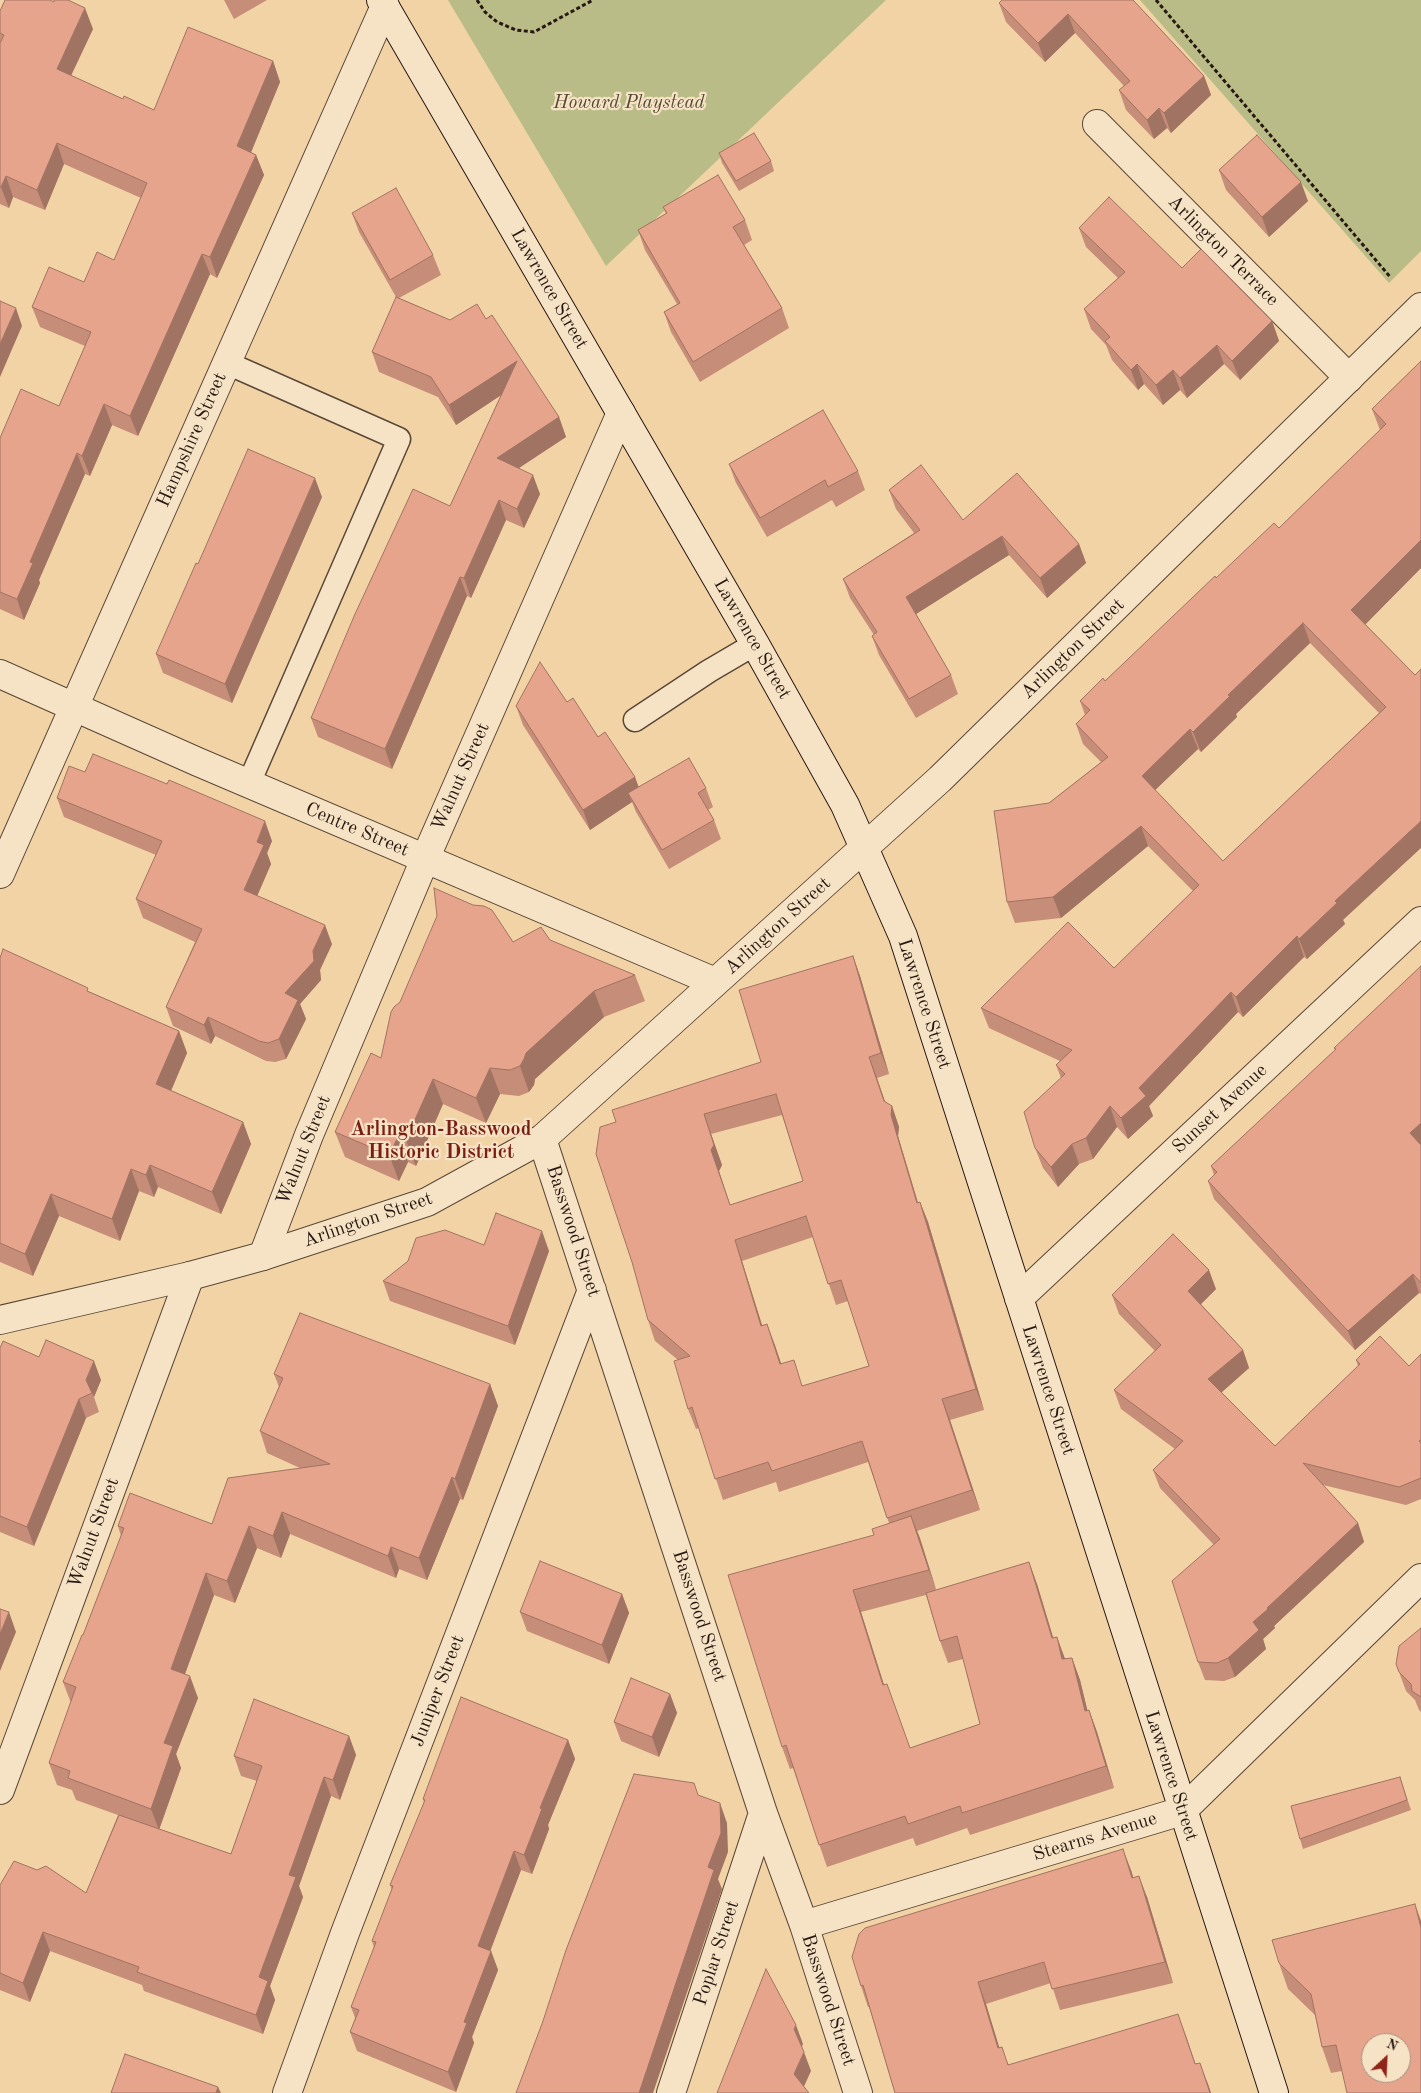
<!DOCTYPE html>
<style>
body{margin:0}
#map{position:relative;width:1421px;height:2093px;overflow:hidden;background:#f1d3a6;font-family:"Old Standard TT",serif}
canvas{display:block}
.north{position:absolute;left:1361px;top:2033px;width:50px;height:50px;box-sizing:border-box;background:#f6e2c5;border:1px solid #a3927d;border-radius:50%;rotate:25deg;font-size:14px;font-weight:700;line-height:20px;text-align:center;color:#271912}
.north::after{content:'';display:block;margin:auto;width:18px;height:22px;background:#8f2418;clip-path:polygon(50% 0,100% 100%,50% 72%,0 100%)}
</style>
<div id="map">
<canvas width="1421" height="2093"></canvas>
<div class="north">N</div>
</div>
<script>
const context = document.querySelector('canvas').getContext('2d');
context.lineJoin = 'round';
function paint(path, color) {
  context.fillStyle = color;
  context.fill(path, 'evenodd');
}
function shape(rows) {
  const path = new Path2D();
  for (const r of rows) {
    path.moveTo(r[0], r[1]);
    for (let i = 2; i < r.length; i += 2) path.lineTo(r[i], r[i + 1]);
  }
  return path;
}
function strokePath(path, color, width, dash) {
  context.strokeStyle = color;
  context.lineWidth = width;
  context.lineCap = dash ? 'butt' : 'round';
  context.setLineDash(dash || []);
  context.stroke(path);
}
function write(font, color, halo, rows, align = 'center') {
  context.font = font + ' "Old Standard TT",serif';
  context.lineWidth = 4.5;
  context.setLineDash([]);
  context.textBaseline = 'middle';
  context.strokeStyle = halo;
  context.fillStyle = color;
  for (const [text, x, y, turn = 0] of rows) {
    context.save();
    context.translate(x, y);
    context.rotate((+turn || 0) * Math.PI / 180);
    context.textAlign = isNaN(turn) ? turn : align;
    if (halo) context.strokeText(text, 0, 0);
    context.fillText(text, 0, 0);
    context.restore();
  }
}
paint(shape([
 [448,0,886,0,606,266],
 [1140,0,1421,0,1421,251,1389,283]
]), '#b9bc87');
const service = shape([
 [227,363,399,439,249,783],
 [635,720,709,671,755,644]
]);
const minor = shape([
 [1097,124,1349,378],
 [542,1139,763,1813,804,1925,858,2093],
 [263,1256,309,1135,425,859,621,413],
 [1019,1298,1421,921],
 [0,1790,190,1276],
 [804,1925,1182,1811,1421,1578],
 [287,2093,345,1933,592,1290],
 [671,2093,763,1813]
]);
const tertiary = shape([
 [0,674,198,762,715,982],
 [0,874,385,6],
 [0,1320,190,1276,263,1256,427,1202,542,1139,940,779,1421,307]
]);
const secondary = shape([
 [381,0,755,644,845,805,903,936,1274,2093]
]);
strokePath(service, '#5a4837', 25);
strokePath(minor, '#5a4837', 30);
strokePath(tertiary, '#5a4837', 30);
strokePath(secondary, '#271912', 30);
strokePath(shape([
 [477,0,485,12,497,22,516,30,534,32,593,0],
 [1156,0,1391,278]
]), '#271912', 3, [4, 2.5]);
strokePath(service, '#f6e2c5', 22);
strokePath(minor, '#f6e2c5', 28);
strokePath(tertiary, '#f6e2c5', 28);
strokePath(secondary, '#f6e2c5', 28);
paint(shape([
 [224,0,267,0,234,19],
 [1133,0,1204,76,1211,95,1171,133,1167,128,1154,139,1126,110,1119,90,1124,86,1075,33,1045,62,1006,22,999,3],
 [0,11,93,29,71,76,123,99,154,110,273,61,280,82,251,152,256,155,264,175,217,278,210,274,138,436,112,425,90,476,85,474,39,580,40,583,24,620,0,609,0,438,59,406,85,346,40,327,32,307,84,282,114,260,141,198,64,164,45,210,13,197,9,208,0,204],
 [719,153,771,161,774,171,739,191,722,163],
 [1219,170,1308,201,1269,237,1226,190],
 [663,207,745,220,752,240,744,245,782,308,789,328,700,382,671,332,664,312,677,304,645,250,638,230,666,214],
 [352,213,433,255,441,275,399,298,450,320,486,319,559,417,566,437,518,468,540,494,524,528,506,520,471,598,467,596,392,769,318,737,311,718,450,506,501,395,456,425,438,397,379,372,372,352,396,297,359,232],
 [1079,228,1182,268,1272,321,1279,341,1240,380,1224,364,1187,398,1180,390,1163,405,1144,384,1138,390,1112,360,1106,345,1091,329,1084,309,1118,278,1086,247],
 [1421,361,1421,568,1365,624,1415,675,1343,920,1345,924,1307,959,1304,957,1243,1017,1238,1012,1149,1106,1153,1116,1128,1139,1117,1127,1093,1159,1079,1164,1058,1187,1043,1168,1035,1148,1061,1078,1056,1065,1060,1061,989,1028,981,1008,1114,968,1193,891,1148,846,1061,918,1015,923,1007,902,1049,803,1101,762,1083,744,1076,724,1085,715,1080,701,1105,681,1216,578,1279,528,1380,430,1372,409],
 [1310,643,1379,713,1223,861,1155,790,1198,749,1201,752,1237,717,1236,714],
 [729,464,858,471,865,490,836,507,832,500,767,537,736,483],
 [889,490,963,520,1079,544,1086,563,1047,598,1009,555,916,614,951,675,958,694,916,718,879,655,872,636,874,635,850,598,843,579,914,533,896,509],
 [322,497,232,703,163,673,156,654],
 [567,702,635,777,638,787,706,788,713,807,708,810,714,820,721,839,669,869,636,812,632,802,590,830,523,725,516,706],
 [57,798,272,841,267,853,271,864,257,896,332,944,320,970,321,980,300,1004,306,1019,286,1059,275,1062,266,1061,215,1036,211,1044,173,1026,166,1007,195,942,143,918,136,899,156,855,64,817],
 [550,940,635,975,645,1001,604,1017,535,1079,534,1085,529,1092,519,1096,500,1094,486,1123,443,1104,416,1166,408,1162,399,1181,345,1157,335,1132,381,1058,513,942],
 [853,956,860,976,889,1074,877,1078,885,1102,892,1106,899,1127,898,1136,918,1202,920,1202,928,1222,984,1410,950,1420,980,1510,917,1531,936,1590,1029,1562,1037,1584,1053,1638,1057,1637,1065,1659,1072,1658,1080,1680,1087,1710,1089,1710,1097,1732,1114,1788,970,1835,967,1828,916,1846,913,1838,827,1867,793,1768,790,1769,782,1747,874,1535,889,1523,868,1462,779,1492,776,1482,723,1500,699,1428,696,1429,688,1409,678,1360,655,1341,648,1320,616,1122,761,1062],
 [782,1115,803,1181,730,1205,719,1171,722,1165,711,1134],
 [813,1237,836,1305,848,1301,869,1366,803,1386,781,1364,767,1324,762,1326,742,1261],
 [926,1595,940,1641,948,1663,963,1659,980,1724,910,1748,884,1685,861,1612],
 [0,958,90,992,179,1031,187,1053,171,1091,243,1122,251,1144,221,1214,158,1187,154,1197,139,1191,120,1241,59,1216,33,1276,0,1262],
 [1421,966,1421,1294,1419,1293,1355,1350,1214,1199,1208,1181,1214,1175,1211,1166,1335,1050,1334,1048],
 [484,1245,549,1251,515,1345,390,1301,383,1281],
 [1216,1289,1201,1304,1243,1350,1249,1368,1221,1393,1275,1446,1358,1366,1356,1360,1409,1366,1421,1354,1421,1499,1406,1505,1323,1485,1358,1523,1364,1542,1274,1626,1275,1628,1263,1639,1266,1649,1235,1677,1224,1681,1205,1680,1198,1662,1214,1545,1160,1488,1153,1470,1175,1449,1121,1409,1114,1390,1155,1351,1119,1314,1112,1295],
 [0,1348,39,1357,101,1380,94,1397,99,1412,86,1418,34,1546,0,1532],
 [274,1374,490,1384,498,1406,463,1500,460,1499,427,1580,399,1569,396,1578,290,1534,281,1558,257,1548,235,1603,214,1595,185,1674,198,1698,176,1754,181,1768,159,1829,231,1854,257,1781,241,1776,234,1756,349,1736,356,1755,340,1800,331,1796,299,1886,303,1897,270,1986,275,2000,263,2034,144,1991,142,1985,50,1951,30,2002,0,1990,0,1885,86,1893,118,1815,76,1800,72,1790,57,1785,49,1763,71,1703,63,1682,83,1635,121,1536,118,1526,212,1524,300,1468,267,1453,260,1431,279,1387],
 [622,1594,629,1613,609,1664,527,1631,520,1612],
 [1421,1628,1421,1712,1419,1710,1415,1700,1406,1691,1396,1664],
 [670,1694,677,1713,659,1757,621,1741,614,1722],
 [568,1740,575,1759,548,1825,549,1829,532,1874,521,1870,490,1950,491,1951,498,1970,472,2037,474,2043,456,2092,357,2051,350,2032,355,2018,351,2007,374,1947,372,1941,392,1890,390,1885,424,1803,423,1799],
 [1400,1777,1411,1810,1303,1849,1300,1839],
 [1131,1870,1133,1878,1147,1897,1173,1983,1060,2010,1051,1983,986,2004,999,2048,1009,2065,1186,2036,1195,2064,1208,2084,1211,2093,895,2093,869,2007,868,2007,861,1986],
 [1415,1904,1342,2071,1331,2073,1322,2047,1315,2015,1288,1989,1279,1963]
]), '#c68d78');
paint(shape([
 [85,8,93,29,64,90,57,69],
 [1068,14,1075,33,1045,62,1038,43],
 [273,61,280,82,245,167,237,146],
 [1204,76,1211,95,1171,133,1164,113],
 [1159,108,1167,128,1154,139,1147,120],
 [57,143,64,164,45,210,37,190],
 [256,155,264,175,217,278,210,257],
 [6,176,13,197,9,208,1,187],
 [1301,182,1308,201,1269,237,1262,217],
 [202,254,210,274,138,436,130,416],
 [16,308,22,326,0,377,0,344],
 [1272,321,1279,341,1240,380,1232,361],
 [1217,345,1224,364,1187,398,1180,378],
 [517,361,524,380,456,425,449,405],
 [1137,364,1144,384,1138,390,1131,370],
 [1173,370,1180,390,1163,405,1156,385],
 [104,404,112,425,90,476,82,456],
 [559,417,566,437,504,478,497,458],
 [77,453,85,474,39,580,40,583,24,620,17,599,30,562],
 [533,475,540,494,524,528,517,509],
 [315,478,322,497,232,703,225,684],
 [499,500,506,520,471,598,464,578],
 [1002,536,1009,555,913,616,906,597],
 [1421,540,1421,568,1359,631,1351,610],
 [1079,544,1086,563,1047,598,1040,578],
 [460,577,467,596,392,769,385,749],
 [1303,623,1310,643,1236,714,1237,717,1201,752,1193,732,1228,695],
 [1190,729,1198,749,1149,796,1142,776],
 [635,777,642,796,628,793,632,802,590,830,583,810],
 [265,821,272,841,267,853,271,864,251,910,244,890,257,842],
 [1421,821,1421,848,1343,920,1345,924,1307,959,1299,939,1335,901],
 [1141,826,1148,846,1061,918,1053,897],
 [325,925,332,944,320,970,321,980,300,1004,306,1019,286,1059,279,1039,285,993,313,951],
 [1297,936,1304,957,1243,1017,1236,997],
 [853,956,860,976,889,1074,881,1053],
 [594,991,604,1017,535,1079,534,1085,529,1092,520,1066,526,1053],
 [1231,992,1238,1012,1149,1106,1153,1116,1128,1139,1121,1118,1139,1088],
 [208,1017,215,1036,211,1044,204,1025],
 [179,1031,187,1053,164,1107,156,1084],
 [869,1057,877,1078,892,1122,884,1101],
 [490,1068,500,1094,486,1123,476,1098],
 [433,1079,443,1104,416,1166,406,1140],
 [892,1106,899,1127,898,1136,924,1224,917,1203,891,1115],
 [1110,1106,1117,1127,1093,1159,1086,1138],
 [704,1114,722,1165,719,1171,737,1226,711,1150],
 [243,1122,251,1144,221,1214,212,1192],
 [1421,1123,1421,1148,1410,1133],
 [398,1137,408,1162,399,1181,389,1155],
 [1072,1144,1079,1164,1058,1187,1051,1167],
 [150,1165,158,1187,154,1197,146,1175],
 [131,1169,139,1191,120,1241,112,1219],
 [51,1194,59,1216,33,1276,25,1254],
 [920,1202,928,1222,984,1410,976,1389],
 [542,1231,549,1251,515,1345,508,1326],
 [735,1240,742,1261,769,1347,761,1326],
 [1209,1270,1216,1289,1195,1310,1188,1291],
 [1413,1274,1419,1293,1355,1350,1348,1331],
 [767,1324,775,1345,788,1384,780,1364],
 [1243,1350,1249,1368,1215,1398,1208,1379],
 [94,1361,101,1380,94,1397,86,1380],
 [490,1384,498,1406,463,1500,455,1479],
 [79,1399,86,1418,34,1546,27,1527],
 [942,1399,950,1420,980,1510,972,1490],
 [452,1477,460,1499,427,1580,419,1558],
 [282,1512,290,1534,281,1558,273,1536],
 [911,1516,920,1538,937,1592,929,1570],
 [1358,1523,1364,1542,1274,1626,1275,1628,1263,1639,1266,1649,1235,1677,1228,1658,1253,1622,1267,1608],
 [249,1526,257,1548,235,1603,227,1581],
 [391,1547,399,1569,396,1578,388,1556],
 [1029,1562,1037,1584,1060,1660,1052,1638],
 [206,1573,214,1595,179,1690,171,1669],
 [853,1590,861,1612,891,1707,883,1685],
 [622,1594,629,1613,609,1664,602,1645],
 [9,1612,16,1632,0,1671,0,1634],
 [1057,1637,1065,1659,1062,1659],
 [1072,1658,1080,1680,1093,1733,1085,1711],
 [190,1676,198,1698,176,1754,181,1768,159,1830,151,1809,164,1743],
 [670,1694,677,1713,659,1757,652,1737],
 [1089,1710,1097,1732,1114,1788,1106,1766],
 [349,1736,356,1755,340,1800,333,1780],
 [568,1740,575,1759,548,1825,549,1829,532,1874,524,1855,540,1808],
 [324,1777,331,1796,299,1886,303,1897,270,1986,275,2000,263,2034,256,2015,259,1977,289,1875],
 [720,1803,727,1823,728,1852,718,1879,722,1889,653,2093,639,2093,708,1867],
 [1123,1849,1131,1870,1140,1899,1132,1878],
 [514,1851,521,1870,485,1965,478,1946],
 [1139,1876,1147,1897,1173,1983,1165,1962],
 [1415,1904,1421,1921,1421,1928],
 [43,1932,50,1951,30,2002,23,1983],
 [491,1951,498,1970,472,2037,474,2043,456,2092,448,2072,464,2022],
 [978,1982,986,2004,1006,2069,998,2048],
 [1178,2014,1186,2036,1203,2086,1195,2064],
 [796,2025,803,2044,801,2049,794,2029],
 [804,2052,811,2071,801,2093,794,2074],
 [1200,2063,1208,2084,1211,2093,1210,2093],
 [218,2087,221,2093,216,2093]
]), '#a17362');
const building = shape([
 [5,0,50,0,54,2,54,0,68,0,85,8,57,69,123,99,124,96,154,110,188,27,273,61,237,146,256,155,210,257,202,254,130,416,104,404,82,456,77,453,30,562,33,563,17,599,0,592,0,438,21,389,59,406,91,332,32,307,49,267,84,282,97,252,114,260,147,183,57,143,37,190,6,176,1,187,0,187,0,43,4,35,0,33,0,11,5,0],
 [1002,0,1133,0,1204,76,1164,113,1159,108,1147,120,1119,90,1130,81,1068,14,1038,43,999,3,1002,0],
 [754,133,771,161,736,181,719,153,754,133],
 [1257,135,1301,182,1262,217,1219,170,1257,135],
 [718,175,745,220,733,227,782,308,693,362,664,312,680,303,638,230,667,213,663,207,718,175],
 [396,188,433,255,390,280,352,213,396,188],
 [1109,197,1182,268,1201,249,1272,321,1232,361,1217,345,1180,378,1173,370,1156,385,1137,364,1131,370,1105,341,1110,337,1084,309,1125,272,1079,228,1109,197],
 [396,297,450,320,477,304,486,319,492,315,559,417,497,458,533,475,517,509,499,500,464,578,460,577,385,749,311,718,355,614,413,489,450,506,517,361,449,405,431,377,372,352,396,297],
 [0,301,16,308,0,344,0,301],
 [1421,361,1421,540,1351,610,1415,675,1421,669,1421,821,1335,901,1337,903,1299,939,1297,936,1236,997,1231,992,1139,1088,1146,1096,1121,1118,1110,1106,1086,1138,1072,1144,1051,1167,1035,1148,1024,1112,1065,1074,1056,1065,1072,1050,981,1008,1068,922,1114,968,1199,885,1141,826,1053,897,1007,902,994,811,1049,803,1108,757,1076,724,1090,710,1080,701,1103,678,1105,681,1215,576,1216,578,1274,523,1279,528,1386,424,1372,409,1421,361],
 [1303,623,1386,707,1223,861,1142,776,1190,729,1193,732,1230,696,1228,695,1303,623],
 [823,410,858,471,828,487,825,480,760,518,729,464,823,410],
 [248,449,315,478,225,684,156,654,196,563,198,564,248,449],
 [921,465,963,520,1017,473,1079,544,1040,578,1002,536,906,597,951,675,909,699,872,636,877,632,843,579,920,530,889,490,921,465],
 [540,662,567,702,573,698,598,737,605,732,635,777,583,810,516,706,540,662],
 [93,754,167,784,169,780,265,821,257,842,264,845,244,890,325,925,313,951,314,961,285,993,298,1000,279,1039,268,1043,259,1041,208,1017,204,1025,166,1007,202,929,136,899,162,841,57,798,69,766,85,772,93,754],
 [689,758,706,788,698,793,714,820,662,850,628,793,689,758],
 [434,888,473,905,484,906,492,910,513,942,541,927,550,940,635,975,594,991,526,1053,524,1059,520,1066,510,1070,490,1068,476,1098,433,1079,406,1140,398,1137,389,1155,335,1132,371,1053,381,1058,391,1012,394,1007,400,1002,437,916,434,888],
 [3,949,88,988,87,991,179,1031,156,1084,243,1122,212,1192,150,1165,146,1175,131,1169,112,1219,51,1194,25,1254,0,1243,0,958,3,949],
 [853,956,881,1053,869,1057,884,1101,892,1106,891,1115,917,1203,920,1202,976,1389,942,1399,972,1490,887,1518,862,1441,772,1471,768,1462,715,1479,692,1407,688,1409,674,1361,690,1356,648,1320,632,1262,596,1154,600,1127,616,1122,612,1110,761,1062,739,990,853,956],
 [776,1094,803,1181,730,1205,711,1150,714,1145,704,1114,776,1094],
 [806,1216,828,1284,841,1280,869,1366,802,1386,794,1360,780,1364,767,1324,761,1326,735,1240,806,1216],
 [1421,966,1421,1123,1410,1133,1421,1145,1421,1283,1413,1274,1348,1331,1208,1181,1217,1172,1211,1166,1336,1049,1334,1048,1421,966],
 [496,1213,542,1231,508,1326,383,1281,408,1261,416,1238,445,1230,484,1245,496,1213],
 [1173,1234,1209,1270,1188,1291,1243,1350,1208,1379,1275,1446,1360,1364,1356,1360,1380,1336,1409,1366,1421,1354,1421,1440,1419,1441,1421,1443,1421,1478,1399,1487,1303,1463,1358,1523,1267,1608,1268,1609,1253,1622,1259,1630,1228,1658,1217,1663,1198,1662,1172,1581,1220,1539,1153,1470,1183,1441,1114,1390,1161,1345,1112,1295,1173,1234],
 [300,1313,490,1384,455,1479,452,1477,419,1558,391,1547,388,1556,282,1512,273,1536,249,1526,227,1581,206,1573,171,1669,190,1676,164,1743,173,1746,151,1809,68,1778,70,1771,49,1763,76,1687,63,1682,82,1635,83,1635,124,1528,118,1526,130,1493,212,1524,228,1478,330,1464,260,1431,283,1378,274,1374,300,1313],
 [46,1340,94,1361,86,1380,92,1393,79,1399,27,1527,0,1516,0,1348,3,1341,39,1357,46,1340],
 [911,1516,929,1570,853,1590,883,1685,887,1684,910,1748,980,1724,957,1636,940,1641,926,1593,1029,1562,1052,1638,1057,1637,1062,1659,1072,1658,1085,1711,1089,1710,1106,1766,962,1813,960,1806,908,1824,905,1816,819,1845,786,1745,782,1747,728,1575,874,1535,872,1529,911,1516],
 [540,1561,622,1594,602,1645,520,1612,540,1561],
 [0,1609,9,1612,0,1634,0,1609],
 [1421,1628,1421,1697,1412,1691,1411,1684,1399,1672,1396,1664,1399,1646,1421,1628],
 [631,1678,670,1694,652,1737,614,1722,631,1678],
 [461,1697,568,1740,540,1808,542,1809,524,1855,514,1851,478,1946,491,1951,464,2022,467,2023,448,2072,350,2032,359,2010,351,2007,376,1942,372,1941,393,1886,390,1885,425,1800,423,1799,461,1697],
 [254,1699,349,1736,333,1780,324,1777,289,1875,296,1877,259,1977,268,1981,256,2015,137,1972,139,1967,43,1932,23,1983,0,1973,0,1885,14,1861,37,1870,46,1866,86,1893,119,1815,231,1854,262,1766,234,1756,254,1699],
 [634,1774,694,1783,698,1795,720,1803,721,1833,708,1867,714,1870,639,2093,516,2093,543,2021,566,1950,634,1774],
 [1400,1777,1407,1800,1300,1839,1291,1806,1400,1777],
 [1123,1849,1132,1878,1139,1876,1165,1962,1052,1989,1044,1962,978,1982,998,2048,1002,2047,1008,2065,1178,2014,1195,2064,1200,2063,1210,2093,895,2093,863,1985,861,1986,852,1957,859,1934,865,1928,1123,1849],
 [1415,1904,1421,1928,1421,2093,1347,2093,1336,2045,1322,2047,1311,1994,1279,1963,1272,1940,1415,1904],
 [1371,2043,1401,2043,1401,2073,1371,2073,1371,2043],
 [766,1969,796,2025,794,2029,804,2052,794,2074,809,2093,717,2093,766,1969],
 [125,2054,218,2087,216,2093,111,2093,125,2054]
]);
paint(building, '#e6a48c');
strokePath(building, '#a17362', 1);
write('italic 19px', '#534a35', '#f6e2c5', [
 ["Howard Playstead",629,103]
]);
write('19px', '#271912', '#f6e2c5', [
 ["Arlington Terrace",1223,251,45],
 ["Lawrence Street",549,289,60],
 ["Hampshire Street",192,440,-66],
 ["Lawrence Street",752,639,60],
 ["Arlington Street",1073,649,-44],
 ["Walnut Street",461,777,-66],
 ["Centre Street",357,830,23],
 ["Arlington Street",778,926,-42],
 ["Lawrence Street",924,1004,72],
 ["Sunset Avenue",1220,1109,-43],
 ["Walnut Street",304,1150,-68],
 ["Arlington Street",368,1220,-19],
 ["Basswood Street",573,1231,72],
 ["Lawrence Street",1048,1390,72],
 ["Walnut Street",94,1533,-70],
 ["Basswood Street",699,1616,72],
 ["Juniper Street",438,1691,-69],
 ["Lawrence Street",1171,1776,72],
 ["Stearns Avenue",1095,1837,-17],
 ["Poplar Street",717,1953,-72],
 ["Basswood Street",828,2000,72]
]);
write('bold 20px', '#7a1f14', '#f6e2c5', [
 ["Arlington-Basswood",441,1130],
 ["Historic District",441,1153]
]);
</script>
